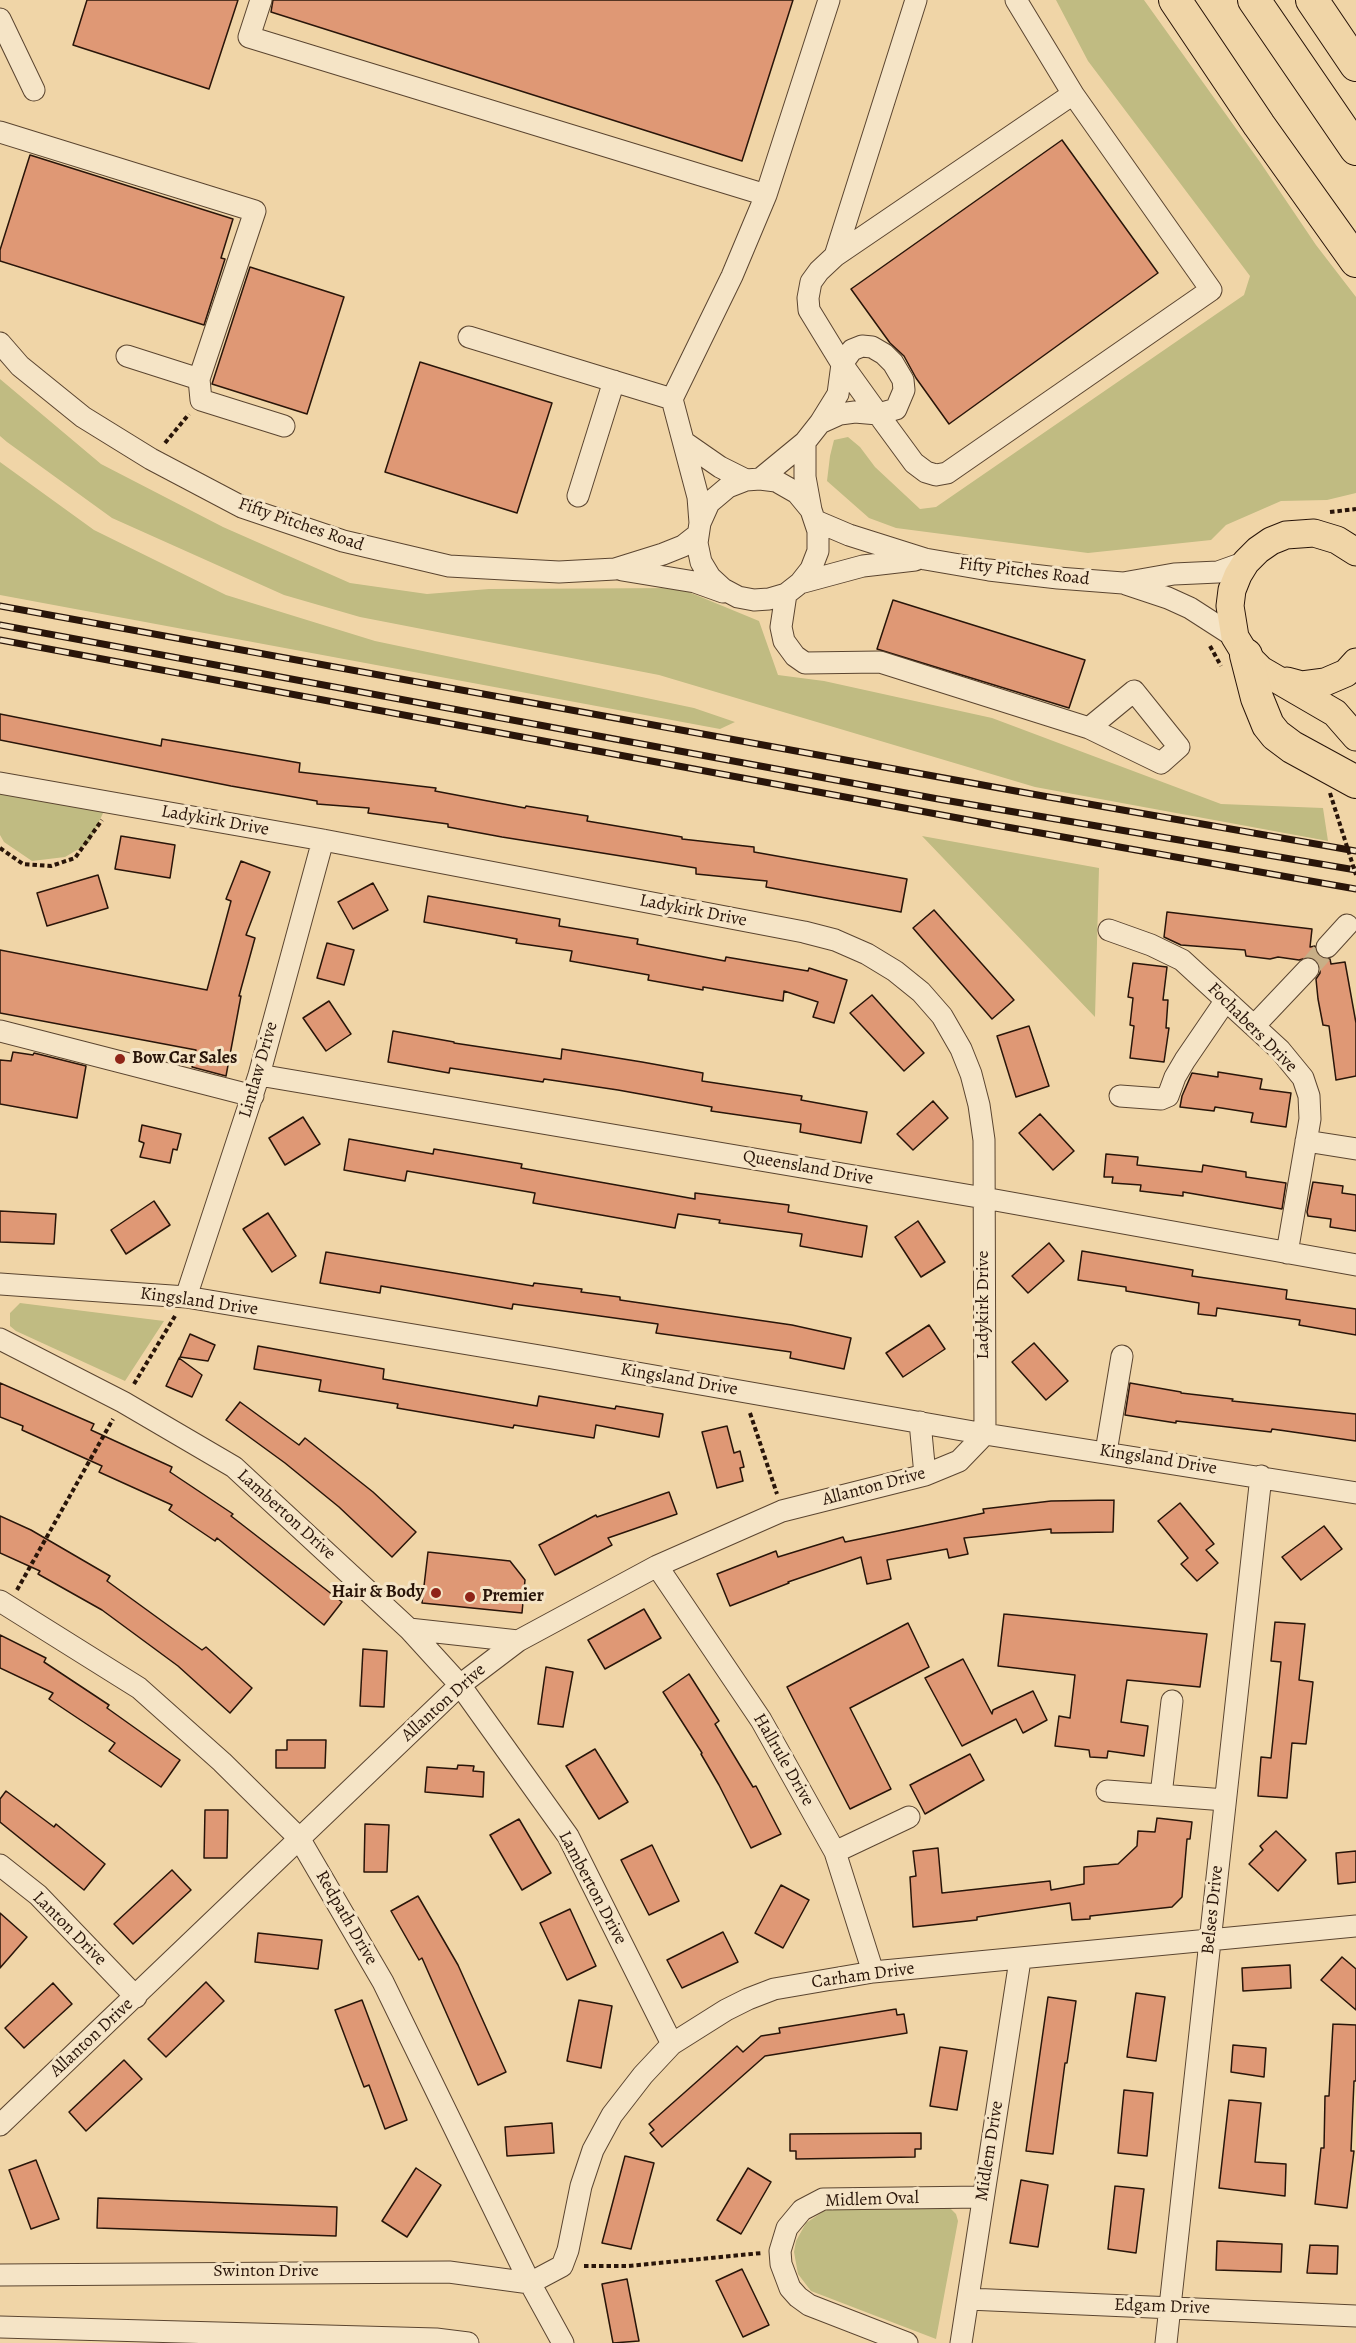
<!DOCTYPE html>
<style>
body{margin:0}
canvas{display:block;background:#f0d5a7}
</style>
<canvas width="1356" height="2343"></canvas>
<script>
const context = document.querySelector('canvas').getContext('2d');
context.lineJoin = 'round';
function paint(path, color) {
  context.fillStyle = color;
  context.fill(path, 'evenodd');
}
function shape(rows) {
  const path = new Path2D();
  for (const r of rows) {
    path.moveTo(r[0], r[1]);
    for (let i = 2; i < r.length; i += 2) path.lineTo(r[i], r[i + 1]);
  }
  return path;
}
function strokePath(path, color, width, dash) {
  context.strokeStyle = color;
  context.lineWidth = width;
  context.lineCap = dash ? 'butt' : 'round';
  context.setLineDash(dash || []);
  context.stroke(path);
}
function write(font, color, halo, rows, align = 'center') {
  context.font = font + ' Alegreya,serif';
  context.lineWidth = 6;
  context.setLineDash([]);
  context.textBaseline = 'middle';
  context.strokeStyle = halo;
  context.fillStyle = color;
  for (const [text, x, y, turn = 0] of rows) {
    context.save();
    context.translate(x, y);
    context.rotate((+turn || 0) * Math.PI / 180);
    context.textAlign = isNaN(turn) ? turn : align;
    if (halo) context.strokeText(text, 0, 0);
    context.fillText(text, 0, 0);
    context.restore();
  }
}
paint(shape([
 [1056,0,1144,0,1260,162,1316,245,1356,297,1356,493,1327,500,1281,501,1226,525,1211,540,1088,553,896,528,869,518,827,481,830,456,834,440,848,437,860,447,875,467,920,509,936,507,1244,295,1250,276,1088,61],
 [0,379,101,464,223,527,350,583,427,594,489,589,679,588,759,621,778,675,824,681,992,718,1221,804,1323,808,1328,841,1035,787,659,675,360,617,284,595,112,518,7,442,0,436],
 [0,462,94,530,226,595,375,641,694,708,735,722,720,729,0,595],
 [0,793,104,811,89,843,65,857,32,861,4,842,0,835],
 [922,836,1099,868,1095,1017],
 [20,1303,164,1321,125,1381,16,1331,10,1326,10,1313],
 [949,2207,956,2214,958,2221,936,2339,811,2291,798,2274,794,2252,796,2241,806,2223,824,2211,834,2208]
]), '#c0bb82');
const building = shape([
 [87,0,238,0,209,89,73,45,87,0],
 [273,0,793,0,742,161,271,12,273,0],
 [1062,140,1158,273,949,424,916,378,904,356,890,343,851,289,1062,140],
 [30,155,233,219,221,258,225,259,204,325,0,261,0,250,30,155],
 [250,267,344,297,307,414,212,384,250,267],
 [420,362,552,403,517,513,385,472,420,362],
 [893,600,1085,660,1069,708,877,649,893,600],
 [0,714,161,746,162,739,300,763,299,772,436,788,435,791,525,808,526,806,588,816,587,821,682,837,682,839,754,847,754,852,907,879,901,912,766,887,767,881,696,874,696,868,502,837,448,827,448,824,368,813,369,808,317,804,317,801,231,786,0,740,0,714],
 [121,836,175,845,170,878,115,869,121,836],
 [241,861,270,872,246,935,255,938,239,996,241,996,226,1076,192,1067,196,1050,0,1013,0,950,207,990,231,901,226,899,241,861],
 [98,875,108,908,47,926,37,893,98,875],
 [373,883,388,910,353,929,338,902,373,883],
 [428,896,560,919,559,926,638,939,637,944,725,961,726,957,808,971,809,968,847,980,834,1023,813,1017,818,1002,784,991,783,1001,703,987,703,990,648,980,649,975,570,961,572,951,516,943,517,939,424,922,428,896],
 [934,910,1014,1000,992,1019,913,928,934,910],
 [1167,912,1312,929,1310,947,1315,946,1318,956,1324,959,1330,959,1331,964,1345,962,1356,1023,1356,1076,1336,1080,1329,1026,1323,1025,1318,999,1316,979,1320,973,1320,966,1316,959,1310,957,1299,960,1278,957,1270,959,1246,956,1245,950,1181,945,1164,937,1167,912],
 [327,943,354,950,344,985,317,978,327,943],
 [1133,963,1167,967,1163,1000,1168,1000,1166,1028,1169,1028,1164,1062,1130,1058,1134,1026,1130,1025,1133,998,1128,997,1133,963],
 [872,995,924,1053,904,1071,850,1013,872,995],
 [329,1001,351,1034,326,1051,303,1018,329,1001],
 [1029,1026,1049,1086,1016,1097,997,1036,1029,1026],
 [393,1031,454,1042,454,1043,561,1059,562,1049,642,1062,703,1073,702,1081,802,1096,801,1100,867,1112,861,1143,800,1132,801,1124,711,1111,712,1107,618,1090,544,1079,543,1082,450,1068,449,1073,388,1062,393,1031],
 [13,1052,33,1055,34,1053,86,1066,77,1118,0,1104,0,1060,11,1061,13,1052],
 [1218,1072,1262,1079,1260,1089,1291,1093,1286,1127,1251,1122,1253,1113,1215,1107,1214,1111,1180,1107,1182,1096,1192,1073,1218,1077,1218,1072],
 [933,1101,948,1118,913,1150,897,1134,933,1101],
 [1040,1114,1074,1151,1053,1170,1019,1133,1040,1114],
 [303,1117,320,1144,285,1165,269,1138,303,1117],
 [142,1125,181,1134,177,1150,173,1149,170,1163,140,1157,144,1143,139,1141,142,1125],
 [349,1139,433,1154,434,1149,522,1164,521,1168,695,1199,695,1193,789,1205,788,1212,867,1226,862,1257,800,1246,802,1234,719,1223,720,1220,678,1214,675,1228,533,1203,535,1193,407,1171,405,1181,344,1170,349,1139],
 [1106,1154,1138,1157,1137,1165,1202,1172,1203,1165,1246,1172,1246,1177,1286,1183,1282,1209,1183,1192,1183,1196,1140,1191,1141,1185,1112,1183,1113,1177,1104,1177,1106,1154],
 [1313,1182,1343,1186,1342,1193,1356,1195,1356,1231,1330,1227,1331,1219,1308,1216,1307,1212,1313,1182],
 [154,1201,170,1225,126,1254,111,1230,154,1201],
 [0,1211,56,1214,54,1244,0,1242,0,1211],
 [268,1213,296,1256,272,1272,243,1229,268,1213],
 [918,1221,945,1262,921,1277,895,1237,918,1221],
 [1049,1243,1064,1261,1028,1293,1012,1276,1049,1243],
 [1082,1251,1193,1270,1192,1276,1287,1290,1286,1299,1356,1309,1356,1335,1299,1325,1300,1320,1217,1308,1216,1316,1198,1314,1199,1303,1126,1291,1126,1287,1078,1280,1082,1251],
 [326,1252,533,1286,534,1283,582,1289,581,1292,620,1297,620,1300,792,1325,851,1338,844,1369,790,1358,791,1352,656,1333,658,1324,513,1304,512,1309,381,1286,380,1293,320,1283,326,1252],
 [929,1325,945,1349,903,1377,886,1353,929,1325],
 [190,1334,215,1345,208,1361,180,1357,190,1334],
 [1034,1343,1068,1381,1046,1400,1012,1362,1034,1343],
 [258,1346,384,1369,383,1379,537,1406,539,1396,615,1409,616,1406,663,1414,659,1437,596,1425,594,1438,514,1425,513,1428,397,1408,398,1404,319,1391,321,1380,254,1369,258,1346],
 [179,1358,202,1375,192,1397,166,1386,179,1358],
 [0,1383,94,1424,91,1430,172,1467,170,1472,233,1514,231,1516,342,1602,324,1625,217,1538,215,1541,169,1510,172,1505,99,1472,102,1466,22,1430,23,1426,0,1417,0,1383],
 [1130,1383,1181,1392,1181,1393,1233,1399,1232,1401,1356,1414,1356,1441,1272,1429,1271,1432,1176,1421,1176,1423,1125,1415,1130,1383],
 [240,1402,299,1445,305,1438,373,1492,416,1532,392,1557,339,1507,285,1463,226,1420,240,1402],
 [727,1426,734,1453,740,1451,744,1467,740,1468,743,1481,717,1488,702,1432,727,1426],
 [669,1492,677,1514,608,1538,612,1545,555,1575,539,1545,596,1515,597,1517,669,1492],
 [1114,1500,1113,1532,1051,1533,1051,1529,964,1538,968,1554,949,1558,947,1549,887,1560,891,1579,867,1584,861,1557,788,1582,789,1583,730,1606,717,1574,776,1551,778,1557,843,1537,845,1542,984,1513,983,1509,1051,1501,1114,1500],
 [1180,1503,1214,1544,1206,1550,1218,1563,1197,1581,1181,1564,1188,1558,1158,1521,1180,1503],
 [0,1516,31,1530,110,1576,107,1581,202,1650,206,1647,252,1688,230,1713,178,1666,102,1610,38,1574,40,1571,0,1553,0,1516],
 [1324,1526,1342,1549,1301,1580,1282,1557,1324,1526],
 [428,1552,510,1561,525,1580,522,1613,422,1603,428,1552],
 [644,1609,661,1638,605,1669,588,1640,644,1609],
 [1004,1614,1207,1634,1200,1687,1127,1680,1121,1722,1148,1726,1144,1756,1108,1751,1107,1758,1090,1757,1089,1750,1055,1746,1059,1716,1070,1718,1075,1675,998,1666,1004,1614],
 [1275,1622,1305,1624,1299,1680,1313,1682,1306,1744,1292,1743,1287,1798,1258,1796,1261,1757,1271,1758,1281,1662,1271,1661,1275,1622],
 [908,1623,929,1667,850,1708,891,1789,850,1809,787,1687,908,1623],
 [0,1635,46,1658,44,1662,109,1705,107,1708,180,1760,161,1787,109,1751,115,1743,49,1699,53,1693,0,1668,0,1635],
 [363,1649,387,1651,384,1707,360,1706,363,1649],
 [963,1659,992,1714,993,1710,1033,1691,1047,1720,1023,1733,1016,1719,962,1746,925,1678,963,1659],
 [546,1667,573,1672,563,1727,538,1724,546,1667],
 [689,1674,719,1721,715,1724,753,1787,756,1786,781,1834,751,1848,719,1785,701,1754,702,1753,663,1692,689,1674],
 [287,1740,326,1740,325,1768,276,1768,276,1750,287,1750,287,1740],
 [595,1749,628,1802,599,1819,566,1766,595,1749],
 [970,1754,984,1780,925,1814,910,1785,970,1754],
 [458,1765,474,1766,473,1771,484,1772,483,1797,425,1792,427,1767,457,1769,458,1765],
 [6,1791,54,1827,56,1824,105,1864,84,1890,0,1822,0,1799,6,1791],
 [205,1810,228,1810,227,1858,204,1858,205,1810],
 [1157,1818,1192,1822,1190,1839,1187,1839,1182,1897,1172,1907,1090,1916,1090,1919,1072,1920,1070,1903,977,1917,977,1920,913,1927,910,1877,916,1876,913,1851,938,1848,942,1893,1050,1881,1051,1890,1084,1884,1084,1867,1118,1864,1137,1846,1138,1831,1155,1832,1157,1818],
 [519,1819,551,1873,522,1890,490,1835,519,1819],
 [365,1824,389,1825,387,1872,364,1872,365,1824],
 [1276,1831,1306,1860,1278,1891,1249,1864,1263,1850,1260,1846,1276,1831],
 [652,1845,679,1901,649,1915,621,1860,652,1845],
 [1356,1851,1356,1882,1338,1884,1336,1853,1356,1851],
 [172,1870,191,1890,133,1944,114,1924,172,1870],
 [781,1885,809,1900,783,1948,755,1933,781,1885],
 [418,1896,458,1965,506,2072,478,2085,422,1958,419,1960,391,1911,418,1896],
 [570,1909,596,1966,567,1980,540,1923,570,1909],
 [0,1913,27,1937,0,1968,0,1913],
 [723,1932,738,1962,682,1988,667,1960,723,1932],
 [258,1933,322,1940,318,1969,255,1962,258,1933],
 [1342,1957,1356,1969,1356,2010,1321,1980,1342,1957],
 [1290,1965,1291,1988,1243,1991,1242,1968,1290,1965],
 [206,1982,224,2001,166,2057,148,2039,206,1982],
 [53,1983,72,2004,24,2048,5,2028,53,1983],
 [1136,1993,1165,1997,1156,2061,1127,2057,1136,1993],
 [1048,1997,1076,2001,1067,2063,1065,2063,1053,2154,1026,2151,1048,1997],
 [362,2000,407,2120,385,2129,369,2085,364,2087,335,2010,362,2000],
 [579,2000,612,2006,601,2068,567,2061,579,2000],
 [896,2009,897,2015,904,2014,907,2033,765,2056,662,2147,650,2133,654,2130,649,2124,737,2046,743,2052,761,2036,780,2033,779,2028,896,2009],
 [1333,2024,1356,2025,1356,2081,1354,2081,1351,2151,1354,2151,1347,2208,1315,2204,1321,2148,1324,2148,1325,2096,1329,2096,1333,2024],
 [1233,2045,1266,2048,1264,2077,1231,2072,1233,2045],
 [940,2047,967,2051,957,2110,930,2106,940,2047],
 [124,2060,142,2079,86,2131,69,2112,124,2060],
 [1124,2090,1153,2093,1147,2156,1118,2153,1124,2090],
 [1229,2100,1261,2103,1255,2162,1286,2164,1285,2196,1219,2188,1229,2100],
 [552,2123,554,2153,507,2156,505,2127,552,2123],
 [921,2133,921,2149,915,2149,915,2157,796,2159,796,2151,790,2151,790,2134,921,2133],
 [625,2156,654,2163,631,2249,602,2243,625,2156],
 [36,2160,59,2219,31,2229,9,2170,36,2160],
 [416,2168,441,2185,407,2237,382,2221,416,2168],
 [748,2168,771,2182,741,2234,717,2220,748,2168],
 [1021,2180,1048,2185,1038,2247,1010,2243,1021,2180],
 [1115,2186,1144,2189,1136,2253,1108,2249,1115,2186],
 [98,2198,337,2207,336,2236,97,2228,98,2198],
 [1217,2241,1282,2244,1281,2272,1216,2270,1217,2241],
 [1310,2245,1338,2246,1337,2274,1307,2273,1310,2245],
 [742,2269,769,2325,743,2337,716,2281,742,2269],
 [627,2279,639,2341,613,2343,602,2284,627,2279]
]);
paint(building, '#df9875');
strokePath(building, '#291509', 1.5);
strokePath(shape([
 [1308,969,1327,947]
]), '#c8af87', 21, [21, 10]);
const minor = shape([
 [261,0,249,37,766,195,829,0],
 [1016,0,1073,94],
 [0,19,34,90],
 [1073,94,1211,290,947,473,936,475,926,472,914,463,878,414,842,364,809,310,808,298,811,282,819,271,835,256,1073,94],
 [0,132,255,211,199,379,201,400,284,426],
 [835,256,916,0],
 [469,337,672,399,698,497,700,523,697,543,701,562,710,577,723,589,738,597,754,600,769,599,786,594,800,583,811,569,818,551,818,531,811,510,805,477,805,442],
 [0,343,20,366,83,417,151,459,242,507,343,541,449,566,559,572,615,569,663,554,683,546,697,535],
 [127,356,199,379],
 [672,399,732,276,766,195],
 [684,442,720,467,746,480],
 [760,479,805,442,820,423,838,394,842,364,852,350,862,346,872,347,884,354,893,363,903,380,904,390,896,409,878,414,855,412,840,414,820,423],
 [578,496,614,381],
 [816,521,849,535,925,559,989,570,1058,578,1123,583,1174,574,1218,572,1246,562],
 [700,523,709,503,728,487,746,480,760,479,776,481,797,493,811,510],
 [622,570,695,582,723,592],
 [800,583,863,566,915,560],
 [1126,584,1168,598,1190,608,1235,637],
 [786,594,781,627,784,641,795,656,805,663,880,662,1089,728,1161,763,1179,747,1134,691,1089,728],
 [0,783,323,840,804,932,835,940,867,954,895,971,921,992,942,1016,961,1049,971,1074,979,1105,984,1140,985,1434,959,1461,925,1475,782,1511,657,1566,518,1641,460,1685,0,2125],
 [1109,930,1151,945,1182,960,1280,1050,1303,1078,1309,1096,1310,1119,1287,1253],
 [1327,947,1347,925],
 [1254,1026,1308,969],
 [0,1031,253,1096],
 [259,1075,984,1198,1356,1265],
 [1120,1096,1161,1099,1168,1096,1175,1077,1185,1060,1226,1000],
 [1306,1141,1356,1149],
 [0,1284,186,1297,552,1358,985,1434,1356,1493],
 [186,1297,259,1075,323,840],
 [0,1339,123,1402,234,1467,409,1629,460,1685,568,1836,672,2044],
 [920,1422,925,1475],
 [1106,1452,1122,1356],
 [657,1566,761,1720,835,1852,873,1972],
 [0,1601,139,1688,222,1762,299,1838,383,1982,530,2283,563,2343],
 [409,1629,518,1641],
 [1107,1791,1225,1800],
 [1161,1795,1172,1701],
 [835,1852,909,1817],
 [0,1865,38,1895,136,1997],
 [0,2275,449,2272,530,2283,562,2266,568,2250,581,2186,593,2150,612,2115,643,2075,672,2044,726,2010,748,1999,774,1989,873,1972,1356,1926],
 [968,2299,1356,2316],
 [0,2327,436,2339,468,2343],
 [907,2343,809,2305,798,2297,790,2288,781,2264,780,2251,787,2228,802,2210,823,2199,982,2197],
 [961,2343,1020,1960],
 [1166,2343,1261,1476]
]);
const major = shape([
 [1356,552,1337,540,1314,533,1286,535,1271,541,1258,550,1246,562,1238,575,1232,590,1230,606,1235,637,1246,655,1261,670,1335,713,1356,737],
 [1287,681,1302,685,1325,682,1346,673,1356,662]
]);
const highway = shape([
 [1175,0,1259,125,1356,261],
 [1254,0,1356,149],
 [1312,0,1356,65],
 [1246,655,1257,698,1268,725,1276,735,1292,747,1356,782]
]);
strokePath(minor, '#5b4530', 23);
strokePath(major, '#291509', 29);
strokePath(highway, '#291509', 34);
strokePath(shape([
 [165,443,189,414],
 [1330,512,1356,509],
 [1210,646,1221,666],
 [0,848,23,864,51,866,75,858,102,820],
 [134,1384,175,1316],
 [750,1413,777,1494],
 [17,1590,113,1419],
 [584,2266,628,2266,762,2253]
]), '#291509', 4, [4.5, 3]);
strokePath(minor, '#f5e4c6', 21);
strokePath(major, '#f0d5a7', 27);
strokePath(highway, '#f0d5a7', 32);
const rail = shape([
 [0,606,1043,796,1356,851],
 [0,625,938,799,1356,870],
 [0,640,1001,826,1356,889]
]);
strokePath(rail, '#291509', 7);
strokePath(rail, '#f5e4c6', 4.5, [14]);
strokePath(shape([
 [1330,793,1356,875]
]), '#291509', 4, [4.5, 3]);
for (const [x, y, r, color] of [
 [120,1059,6,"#8f2418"],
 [436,1593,6,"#8f2418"],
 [470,1597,6,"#8f2418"]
]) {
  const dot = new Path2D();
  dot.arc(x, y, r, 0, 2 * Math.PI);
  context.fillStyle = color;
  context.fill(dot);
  strokePath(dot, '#f5e4c6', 2);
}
write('18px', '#291509', '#f5e4c6', [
 ["Fifty Pitches Road",301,525,19],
 ["Fifty Pitches Road",1024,572,7],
 ["Ladykirk Drive",215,821,10],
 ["Ladykirk Drive",693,911,11],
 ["Fochabers Drive",1252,1028,45],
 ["Lintlaw Drive",259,1070,-74],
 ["Queensland Drive",808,1168,10],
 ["Kingsland Drive",199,1302,8],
 ["Ladykirk Drive",984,1305,-90],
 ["Kingsland Drive",679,1380,10],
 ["Kingsland Drive",1158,1460,9],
 ["Allanton Drive",874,1487,-15],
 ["Lamberton Drive",286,1515,42],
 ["Allanton Drive",444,1703,-42],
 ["Hallrule Drive",783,1760,60],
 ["Lamberton Drive",592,1888,62],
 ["Belses Drive",1213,1910,-84],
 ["Redpath Drive",346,1918,60],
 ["Lanton Drive",69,1929,45],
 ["Carham Drive",863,1976,-8],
 ["Allanton Drive",92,2038,-43],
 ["Midlem Drive",990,2151,-81],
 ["Midlem Oval",872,2200,-2],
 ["Swinton Drive",266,2272],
 ["Edgam Drive",1162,2307,2]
]);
write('bold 18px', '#291509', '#f5e4c6', [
 ["Bow Car Sales",132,1059],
 ["Hair & Body",424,1593,"right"],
 ["Premier",482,1597]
], 'left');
</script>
